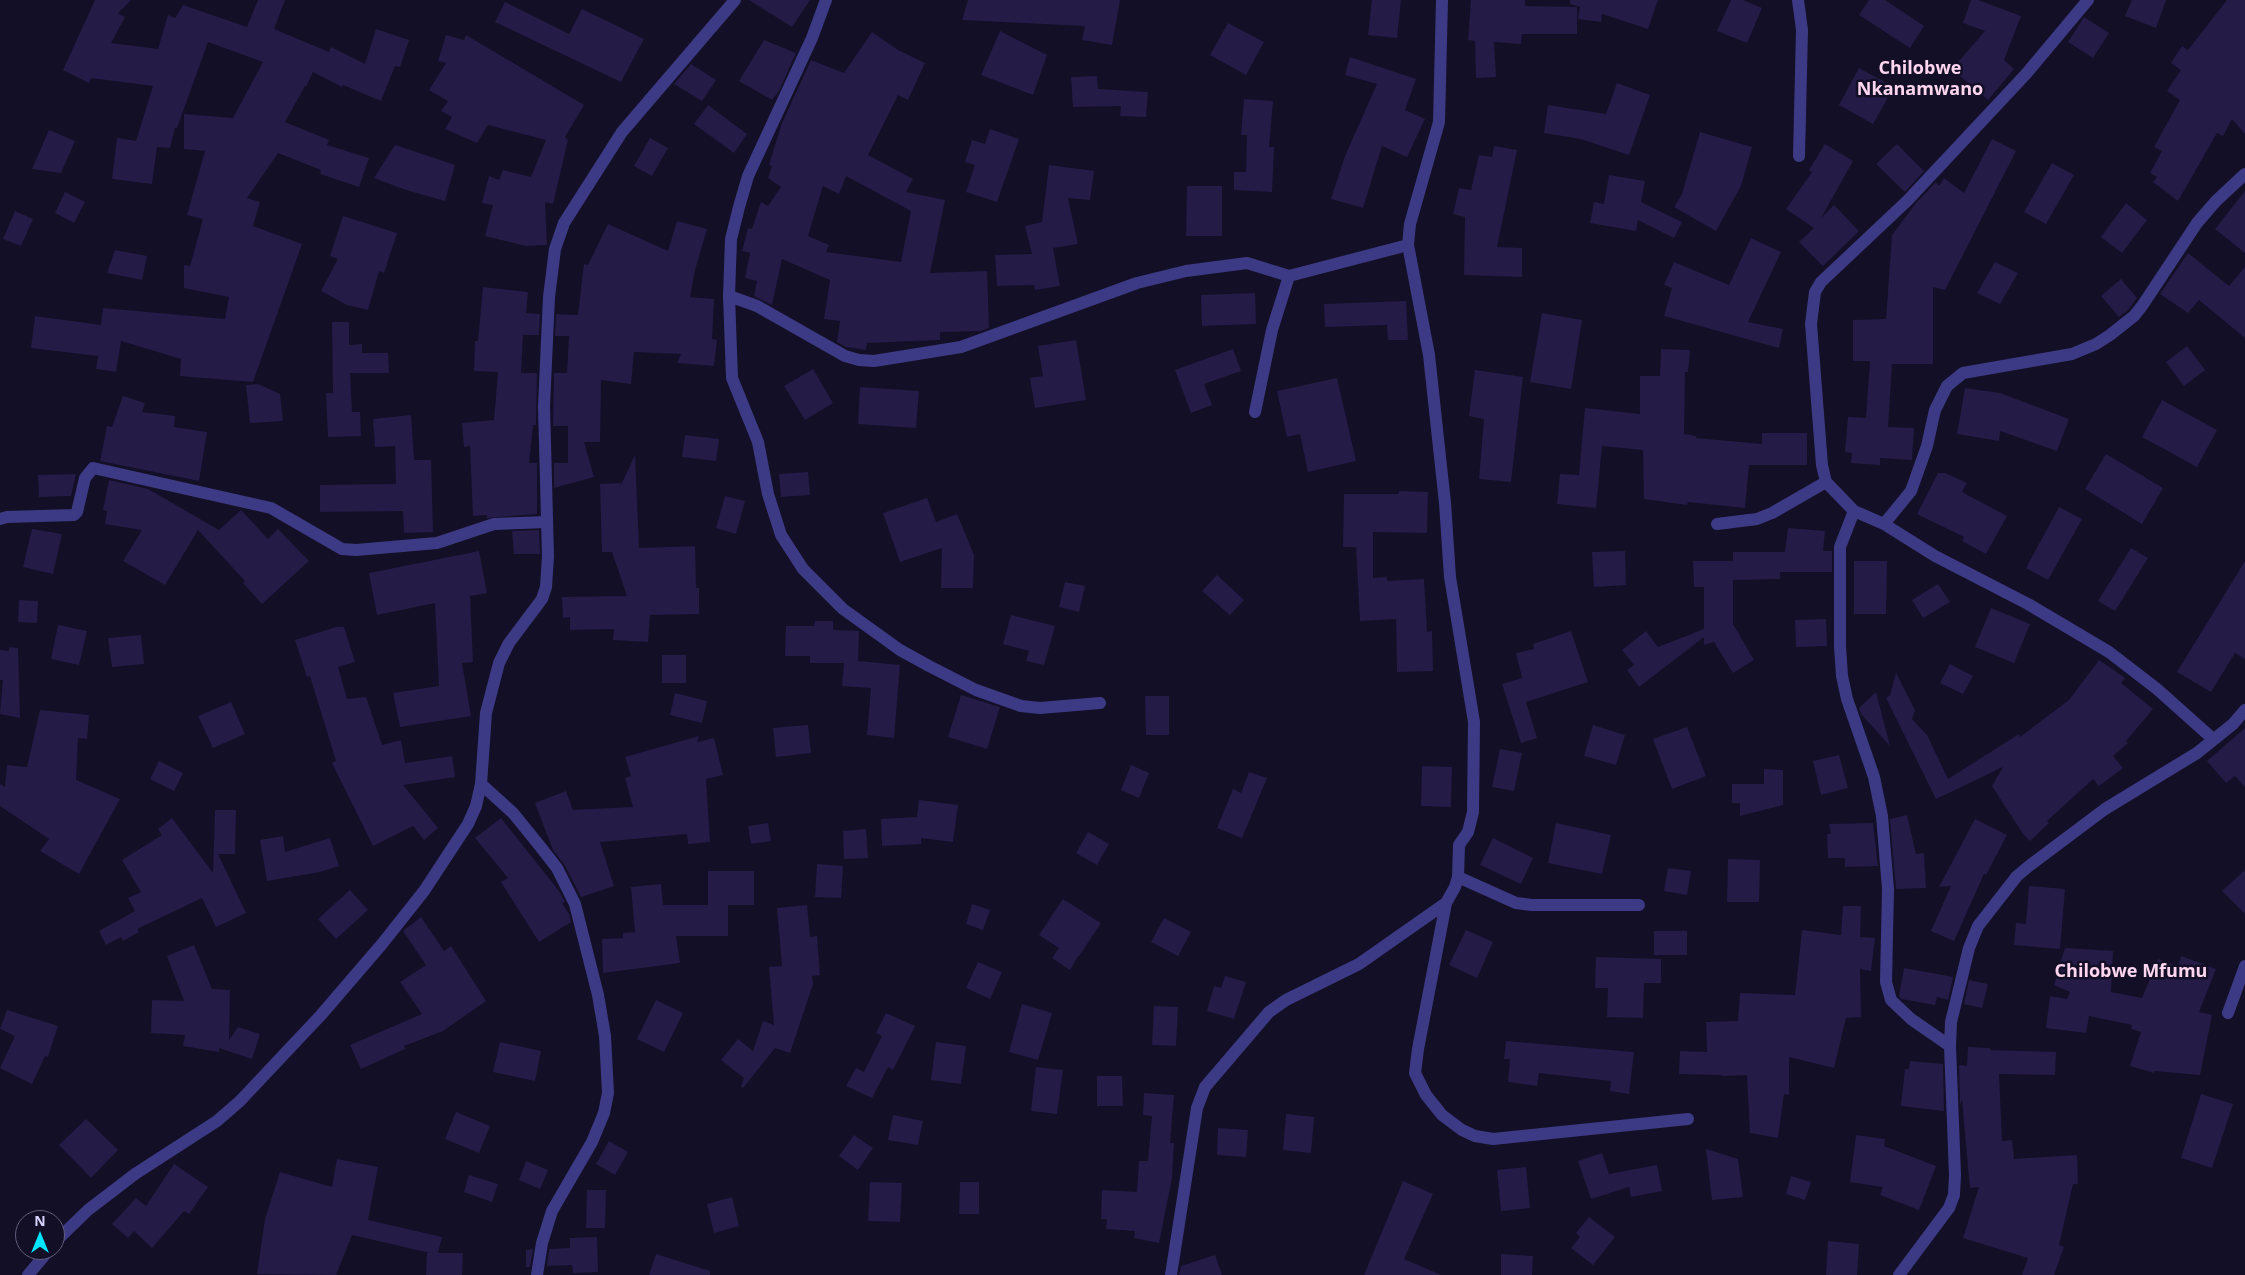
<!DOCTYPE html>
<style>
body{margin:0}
#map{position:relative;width:2245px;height:1275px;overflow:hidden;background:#130f26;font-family:"Open Sans",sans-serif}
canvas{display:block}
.north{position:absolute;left:15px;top:1210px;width:50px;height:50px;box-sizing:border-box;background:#130f26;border:1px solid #625e7d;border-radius:50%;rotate:0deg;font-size:14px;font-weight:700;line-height:20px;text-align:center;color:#d9d4ff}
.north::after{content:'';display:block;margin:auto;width:18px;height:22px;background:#00e5ff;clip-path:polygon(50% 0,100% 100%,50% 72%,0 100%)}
</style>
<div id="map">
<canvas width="2245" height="1275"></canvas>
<div class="north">N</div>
</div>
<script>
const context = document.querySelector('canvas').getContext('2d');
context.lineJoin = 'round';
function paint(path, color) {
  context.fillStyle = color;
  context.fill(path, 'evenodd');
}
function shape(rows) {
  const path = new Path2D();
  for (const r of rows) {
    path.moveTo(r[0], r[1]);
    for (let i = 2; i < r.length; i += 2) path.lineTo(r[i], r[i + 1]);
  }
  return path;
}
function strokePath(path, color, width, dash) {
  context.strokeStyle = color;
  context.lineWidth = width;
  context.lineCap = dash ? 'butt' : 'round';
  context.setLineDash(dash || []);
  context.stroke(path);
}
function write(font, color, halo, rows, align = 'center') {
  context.font = font + ' "Open Sans",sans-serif';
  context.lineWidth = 5;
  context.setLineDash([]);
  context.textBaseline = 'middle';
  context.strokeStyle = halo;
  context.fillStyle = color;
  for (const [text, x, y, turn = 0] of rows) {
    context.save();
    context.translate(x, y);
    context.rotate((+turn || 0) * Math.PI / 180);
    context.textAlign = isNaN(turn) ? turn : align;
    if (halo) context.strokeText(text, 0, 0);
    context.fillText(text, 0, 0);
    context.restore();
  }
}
paint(shape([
 [95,0,131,0,118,13,125,17,111,43,158,49,168,15,175,18,183,5,247,27,258,0,285,0,274,29,329,52,331,47,365,64,376,29,409,40,400,67,395,66,381,101,343,85,342,87,313,72,306,87,305,86,285,122,329,140,327,145,369,158,359,187,320,174,321,170,278,153,247,198,260,202,253,226,302,244,253,382,180,376,181,359,121,341,116,372,96,369,98,356,31,348,35,316,101,325,103,308,225,319,229,297,184,288,184,265,190,266,203,219,187,215,205,151,184,149,184,114,233,118,263,62,208,42,177,128,175,128,170,148,157,147,152,184,112,179,117,138,136,141,153,86,91,78,89,83,63,70],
 [749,0,810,0,792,27],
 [968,0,1120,0,1112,45,1082,40,1085,26,962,20],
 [1372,0,1401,0,1397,38,1368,35],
 [1471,0,1525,0,1525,6,1577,7,1577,34,1522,34,1521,44,1494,42,1496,77,1476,78,1475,41,1468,40],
 [1570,0,1658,0,1648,29,1602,14,1601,22,1578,19,1580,7,1570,4],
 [1731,0,1743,0,1762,8,1747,43,1717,31],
 [1869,0,1885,0,1924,26,1910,48,1859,15],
 [1971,0,1978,0,2021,16,2004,60,2014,69,1988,100,1952,69,1985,31,1963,23],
 [2132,0,2166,0,2156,28,2125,16],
 [2227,0,2245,0,2245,134,2232,119,2223,136,2217,133,2178,201,2153,182,2157,177,2150,173,2162,151,2154,147,2180,100,2167,91,2181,70,2171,63,2182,46,2188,50],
 [505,2,569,34,582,9,644,39,621,82,495,22],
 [2084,17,2109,33,2093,58,2068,42],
 [1228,23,1264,42,1246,75,1210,55],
 [1000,31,1047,55,1033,95,981,75],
 [872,32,898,50,925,63,908,100,898,95,868,155,913,179,906,192,945,200,930,273,987,271,989,328,981,331,940,332,940,340,867,343,866,350,846,347,837,342,840,321,824,319,830,280,782,259,772,305,754,296,757,281,745,278,750,253,742,251,748,228,752,229,761,202,768,206,781,187,768,178,772,166,769,165,782,123,811,60,844,73],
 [846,176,911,211,901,262,826,252,829,245,808,236,823,186,839,194],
 [446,35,464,40,466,35,584,105,565,137,568,140,553,204,545,202,547,245,526,246,485,236,493,205,482,203,489,176,499,180,503,170,531,177,546,140,488,125,477,143,445,129,452,117,441,111,448,101,429,90,446,63,438,61],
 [764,40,796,53,779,91,772,100,739,81],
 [1350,57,1416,79,1405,110,1425,119,1407,157,1382,146,1363,208,1331,199,1345,156,1377,84,1345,75],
 [691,64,716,80,702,101,674,84],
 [1859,68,1894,87,1873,124,1839,105],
 [1097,76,1098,89,1148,92,1146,117,1120,116,1121,106,1073,107,1071,77],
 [1617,83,1650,95,1629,155,1581,139,1544,133,1548,105,1606,114],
 [1244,99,1273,101,1269,147,1274,147,1272,192,1234,190,1234,172,1246,172,1247,135,1241,135],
 [708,105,747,134,734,153,694,124],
 [990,129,1019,139,997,202,966,192,975,165,965,162,972,140,985,144],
 [49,130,75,141,61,173,32,169],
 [1700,132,1752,147,1741,186,1716,231,1674,207,1682,194],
 [650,138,668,148,652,176,634,166],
 [1992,139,2016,151,1945,290,1933,287,1933,364,1892,364,1888,427,1914,428,1912,460,1880,458,1880,465,1851,463,1852,453,1845,452,1848,417,1866,418,1870,361,1853,361,1853,320,1886,319,1892,235,1916,203,1936,182,1939,186,1944,178,1964,193],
 [1825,144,1853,161,1821,218,1834,205,1859,231,1823,266,1799,242,1814,228,1786,209,1812,172,1809,170],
 [1897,144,1924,171,1905,192,1876,164],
 [395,145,455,165,445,201,406,190,374,178],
 [1494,146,1517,150,1497,247,1522,248,1522,277,1464,275,1465,217,1453,214,1459,188,1471,190,1479,155,1492,157],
 [2052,163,2074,175,2046,224,2024,212],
 [1049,165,1094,171,1090,200,1068,198,1078,244,1053,248,1060,286,1035,290,1034,285,997,286,995,255,1032,254,1025,226,1042,222],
 [1609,175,1645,181,1641,202,1682,222,1674,238,1638,220,1636,231,1590,223,1594,202,1604,204],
 [1187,186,1222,186,1222,236,1186,236],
 [2245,191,2245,253,2215,229],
 [65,192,85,202,74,223,55,213],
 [2126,203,2147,220,2122,253,2101,237],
 [15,211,33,219,21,246,3,239],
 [343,216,397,233,384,273,379,271,368,310,347,305,321,291,338,259,330,256],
 [677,221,707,229,695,270,690,297,714,299,712,339,717,340,714,366,677,363,681,354,634,352,631,384,601,380,600,442,584,442,594,477,554,488,554,463,568,463,568,426,553,426,554,373,567,373,569,336,555,336,556,314,578,315,584,264,588,265,608,224,668,251],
 [1751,238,1781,252,1748,322,1783,329,1779,348,1664,316,1672,288,1664,285,1674,262,1729,285],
 [115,250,147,256,142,280,107,273],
 [2188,253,2229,286,2245,267,2245,338,2199,300,2188,313,2160,294],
 [1995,262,2018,273,2000,304,1977,293],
 [2121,279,2137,298,2128,310,2119,317,2101,296],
 [483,287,528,292,526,313,540,314,539,335,523,335,521,373,537,373,536,425,533,425,529,463,537,463,537,514,487,518,487,515,473,516,470,446,464,447,462,423,494,420,498,372,474,371,475,341,478,341],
 [1255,293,1256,324,1202,326,1201,295],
 [1406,301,1408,340,1388,340,1387,325,1325,327,1324,304],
 [1542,313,1582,320,1571,389,1530,382],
 [332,322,349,322,349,345,362,344,362,353,388,353,389,373,350,373,352,412,360,412,361,436,328,437,326,393,333,393],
 [1076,340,1086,400,1035,408,1030,378,1043,376,1038,346],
 [2187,346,2205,370,2184,386,2166,362],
 [1233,349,1241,371,1204,384,1212,405,1191,413,1175,370],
 [1661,349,1690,350,1688,372,1685,372,1684,434,1696,436,1696,438,1762,444,1762,433,1807,433,1807,465,1749,465,1745,508,1688,502,1687,505,1644,499,1643,450,1602,446,1596,508,1557,504,1560,474,1579,475,1585,408,1640,414,1640,376,1660,376],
 [813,369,833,403,805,420,784,386],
 [1475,370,1523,377,1511,482,1479,479,1484,419,1469,416],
 [1337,378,1356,461,1308,472,1300,434,1287,437,1277,391],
 [258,384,280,394,283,421,250,423,246,385],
 [860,387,919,391,916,428,858,424],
 [1965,388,2000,393,2069,419,2057,451,2000,431,1999,441,1957,434],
 [123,396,145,403,142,412,175,416,174,427,207,432,199,481,100,461,107,426,112,427],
 [2162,400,2217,430,2197,467,2142,437],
 [411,415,414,460,431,460,433,532,404,533,403,511,320,512,320,485,396,484,395,446,375,447,373,419],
 [685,435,719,439,716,461,682,457],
 [2106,454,2163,488,2142,524,2085,489],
 [635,455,639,548,695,546,696,588,699,588,699,614,650,615,648,642,613,640,614,629,570,630,570,617,563,618,562,597,627,596,612,552,602,552,600,484,621,483,620,487],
 [808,472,810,495,781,497,779,474],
 [1938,473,1945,473,1967,483,1962,492,2007,516,1986,554,1962,541,1964,537,1917,514],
 [76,474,71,496,39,497,38,475],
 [109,480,148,489,219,530,241,510,268,539,278,529,309,561,262,604,243,583,245,581,198,530,165,585,123,561,142,530,105,524,107,511,103,510],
 [1399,491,1428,492,1427,533,1373,532,1373,578,1387,577,1387,581,1424,579,1427,632,1432,631,1433,671,1397,672,1396,619,1360,621,1356,547,1343,547,1344,494,1399,494],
 [725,496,745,501,736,534,716,528],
 [927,498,936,522,957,514,974,555,973,588,941,588,942,548,900,562,883,513],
 [2059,507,2082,519,2048,580,2026,568],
 [1788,528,1825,531,1823,551,1832,551,1832,572,1780,572,1780,579,1733,580,1733,624,1754,660,1733,673,1714,642,1704,645,1704,637,1639,687,1627,670,1634,665,1622,650,1646,631,1658,647,1704,629,1704,587,1694,587,1693,561,1733,561,1733,552,1785,552],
 [32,529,62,534,53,574,23,567],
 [539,530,540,554,514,554,512,531],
 [2131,548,2148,558,2115,611,2098,601],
 [479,551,487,593,470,596,473,662,462,663,471,716,400,727,393,693,439,686,435,603,377,615,369,573],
 [1625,551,1626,585,1594,587,1592,552],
 [1854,561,1887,561,1886,614,1854,614],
 [2245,561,2245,659,2235,653,2211,692,2177,672],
 [1217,575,1244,600,1230,615,1202,591],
 [1065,582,1085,586,1079,612,1059,607],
 [1938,584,1950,602,1923,618,1912,600],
 [19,600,38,601,37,623,18,622],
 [1991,608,2030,624,2014,663,1975,647],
 [1011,615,1055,626,1044,665,1026,661,1029,651,1003,644],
 [1826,619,1827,646,1796,647,1795,620],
 [815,621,833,621,833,630,859,631,858,661,900,665,894,738,867,735,871,688,842,686,844,663,810,663,810,656,785,656,786,626,814,626],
 [58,625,87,631,79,665,51,659],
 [336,627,344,627,355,662,338,667,347,699,366,697,382,745,401,740,405,763,452,756,455,777,403,785,438,828,424,840,413,826,373,846,332,763,336,761,310,676,307,677,295,640],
 [1571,631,1588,682,1526,702,1537,738,1521,743,1502,684,1522,678,1516,653,1534,649,1533,644],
 [141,635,144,664,112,667,108,638],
 [9,647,18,648,20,718,0,714,3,680,0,680,0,650,9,651],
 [662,655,686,655,686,683,662,683],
 [2099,660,2125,678,2121,683,2153,709,2126,741,2128,743,2113,756,2123,768,2099,786,2093,779,2047,821,2049,823,2030,841,2023,834,1992,786,2003,767,1936,799,1886,698,1890,695,1896,673,1915,710,1912,719,1927,735,1948,779,2019,734,2020,737,2069,700],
 [1950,664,1973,676,1963,694,1940,683],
 [1876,692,1890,746,1861,714,1859,708],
 [675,693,707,701,702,723,670,715],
 [961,695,1000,707,987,749,948,737],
 [1145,696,1169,696,1169,735,1146,735],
 [231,702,245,734,213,748,198,716],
 [40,710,89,715,87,739,78,738,76,780,120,799,79,874,40,851,49,839,0,806,0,784,5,787,7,765,27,767],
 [808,725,811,753,776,757,773,728],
 [1593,725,1625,735,1616,765,1584,756],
 [1687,727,1706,776,1672,789,1653,739],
 [2245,728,2245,787,2235,776,2226,783,2207,761],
 [699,736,697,742,714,738,723,775,706,779,710,842,688,844,687,834,600,842,614,886,581,897,564,864,553,850,535,803,566,791,573,810,633,807,625,778,631,776,625,757],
 [1500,749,1522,753,1514,791,1492,787],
 [1839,755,1848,788,1821,795,1813,761],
 [159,761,183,773,174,791,150,779],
 [1131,765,1149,773,1139,798,1121,790],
 [1422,766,1452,767,1451,807,1421,806],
 [1764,769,1783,770,1783,805,1740,816,1740,803,1732,803,1732,784,1764,784],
 [1249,772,1267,778,1242,838,1217,828,1233,789,1241,793],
 [919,800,958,805,953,842,921,838,921,844,882,846,881,819,917,817],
 [215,810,236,810,235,854,218,854,246,913,216,927,202,898,137,929,139,932,123,941,121,937,106,945,99,931,135,911,128,898,141,892,122,860,162,835,158,829,172,818,213,873],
 [1907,815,1916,854,1924,853,1926,888,1896,889,1890,819],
 [501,818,559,891,565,902,562,903,569,914,571,922,539,942,501,882,508,878,475,838],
 [1975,819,2007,835,1986,875,1984,874,1954,941,1931,931,1951,886,1939,887],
 [768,823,771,841,751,844,748,826],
 [1556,823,1611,835,1602,874,1548,863],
 [1873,823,1878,866,1845,867,1845,858,1828,858,1827,834,1831,834,1829,824],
 [866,829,868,858,844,859,843,831],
 [1088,832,1109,844,1097,865,1076,853],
 [283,836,285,852,330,838,339,866,320,872,267,881,260,840],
 [1493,838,1533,858,1521,884,1480,865],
 [1728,859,1760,860,1759,902,1727,902],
 [817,864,843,866,841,898,815,897],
 [1668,868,1691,871,1687,895,1664,891],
 [2245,870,2245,914,2222,891],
 [708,871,754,871,754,905,728,905,728,936,676,936,680,963,603,973,602,939,623,938,623,933,635,932,631,887,661,884,663,905,708,905],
 [2029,886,2065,889,2060,949,2014,945,2016,923,2026,924],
 [350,890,368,910,336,939,318,919],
 [1063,899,1082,911,1084,909,1083,912,1101,923,1079,956,1078,956,1070,970,1052,958,1059,948,1039,935],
 [972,904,990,910,983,930,966,924],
 [807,905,810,937,817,936,820,975,812,976,813,984,790,1053,775,1048,743,1088,741,1086,744,1078,721,1060,738,1039,753,1051,763,1021,774,1025,769,967,782,966,777,908],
 [1843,906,1861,906,1860,937,1875,938,1871,971,1860,969,1861,1017,1846,1018,1834,1068,1789,1057,1789,1095,1784,1094,1778,1138,1750,1133,1747,1075,1722,1076,1722,1075,1679,1074,1680,1051,1707,1052,1706,1022,1738,1021,1740,993,1795,995,1802,930,1841,935],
 [421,917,444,951,451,946,486,1001,443,1031,404,1046,405,1049,361,1069,350,1045,422,1014,400,982,426,965,403,931],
 [1164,918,1191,932,1178,956,1151,942],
 [1466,930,1493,942,1477,978,1449,965],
 [1654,931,1687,931,1687,955,1654,955],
 [194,945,212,989,230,990,229,1040,238,1027,260,1034,252,1059,219,1048,219,1052,183,1046,185,1035,151,1033,152,1000,184,1001,167,956],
 [2065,948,2113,951,2111,992,2142,998,2158,959,2178,966,2181,956,2216,969,2199,1012,2212,1015,2200,1075,2154,1071,2154,1073,2130,1066,2141,1032,2131,1029,2132,1025,2089,1016,2086,1033,2046,1028,2050,996,2067,999,2070,992,2054,985],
 [1596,957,1661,959,1661,983,1644,983,1643,1018,1607,1017,1608,988,1595,988],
 [978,962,1002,972,990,999,966,988],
 [1904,968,1953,977,1948,1000,1937,997,1935,1005,1901,999,1899,996],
 [1225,976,1246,982,1234,1019,1207,1011,1214,986,1221,988],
 [1969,980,1988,984,1982,1008,1964,1004],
 [656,1000,683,1013,664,1052,637,1039],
 [1022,1004,1052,1013,1038,1060,1009,1052],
 [1154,1006,1178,1007,1176,1046,1152,1045],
 [7,1010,58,1026,48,1057,45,1056,32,1084,0,1068,15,1036,0,1029],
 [886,1013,915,1026,893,1070,888,1067,872,1098,846,1086,856,1068,864,1072,882,1036,876,1033],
 [1506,1041,1634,1052,1629,1094,1610,1091,1611,1081,1539,1073,1537,1086,1508,1082,1510,1059,1504,1059],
 [500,1042,541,1051,535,1081,493,1072],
 [936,1042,966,1046,961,1084,931,1080],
 [1968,1047,1990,1048,1990,1050,2056,1052,2055,1075,1999,1074,2002,1141,2012,1140,2014,1159,2077,1155,2078,1184,2073,1184,2059,1245,2064,1247,2054,1275,2022,1275,2028,1258,1963,1238,1979,1187,1970,1188,1962,1100,1960,1105,1959,1065,1967,1066],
 [1910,1061,1943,1064,1944,1111,1901,1106,1905,1069,1909,1069],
 [1036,1067,1063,1070,1057,1114,1031,1111],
 [1097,1076,1122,1076,1123,1106,1097,1106],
 [1144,1093,1174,1095,1170,1143,1174,1143,1172,1178,1159,1243,1134,1238,1135,1231,1106,1229,1107,1219,1101,1219,1102,1190,1137,1192,1139,1161,1148,1161,1152,1116,1143,1115],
 [2201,1094,2233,1104,2212,1168,2181,1158],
 [456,1112,490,1126,479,1153,445,1139],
 [1286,1114,1314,1117,1311,1153,1283,1150],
 [893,1115,923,1121,918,1145,888,1140],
 [86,1119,118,1150,91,1178,59,1145],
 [1218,1128,1248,1130,1246,1157,1217,1155],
 [854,1135,873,1148,858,1170,839,1156],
 [1856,1135,1885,1139,1884,1146,1936,1166,1919,1210,1880,1195,1883,1187,1850,1182],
 [609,1141,628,1152,615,1175,596,1164],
 [1706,1149,1738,1159,1743,1197,1712,1200],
 [1602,1153,1609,1174,1657,1165,1662,1191,1631,1197,1629,1187,1591,1199,1578,1161],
 [337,1159,378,1167,368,1220,442,1237,438,1253,463,1253,462,1275,426,1275,427,1253,430,1253,352,1235,336,1275,257,1274,265,1219,280,1172,332,1187],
 [526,1161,548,1170,540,1189,519,1180],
 [174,1164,208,1187,189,1214,184,1211,152,1248,134,1231,128,1238,112,1224,136,1198,146,1206],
 [1526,1167,1530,1208,1501,1211,1497,1170],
 [469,1175,498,1184,492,1202,464,1192],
 [1791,1176,1811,1182,1805,1200,1786,1194],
 [1403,1181,1433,1194,1404,1259,1441,1275,1364,1275],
 [870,1182,902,1183,900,1222,868,1221],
 [960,1182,979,1182,979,1214,959,1214],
 [587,1190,606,1190,605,1228,586,1228],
 [732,1197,739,1226,714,1233,707,1204],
 [1589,1217,1615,1237,1593,1265,1571,1248,1580,1237,1576,1233],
 [597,1237,598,1272,573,1273,572,1265,547,1266,549,1249,570,1248,570,1238],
 [1828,1241,1859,1244,1857,1275,1826,1275],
 [533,1249,530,1267,526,1267,526,1250],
 [656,1254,710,1271,710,1275,649,1275],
 [1501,1254,1533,1256,1532,1275,1501,1275],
 [1215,1255,1222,1275,1179,1275,1181,1266]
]), '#241b47');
strokePath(shape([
 [826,0,812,38,748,176,739,207,731,239,729,296,732,378,758,442,768,494,781,535,803,569,843,609,900,650,929,666,976,690,1021,706,1040,708,1100,703],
 [1798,0,1802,30,1799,156],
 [2088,0,2026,74,1907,201,1821,282,1815,292,1811,324,1822,465,1826,482,1854,511,1884,524,1935,556,2028,604,2109,652,2157,689,2213,739],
 [729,296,757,306,845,356,859,360,874,361,961,347,1137,283,1186,271,1247,263,1289,276,1408,245],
 [1255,412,1272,330,1289,276],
 [1854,511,1840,547,1840,646,1842,676,1847,699,1874,777,1882,816,1888,889,1886,982,1891,1000,1911,1019,1950,1046],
 [0,519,7,517,74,515,77,512,85,478,93,468,271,508,342,549,356,550,437,543,494,524,546,522],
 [1717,524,1757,519,1772,513,1826,482],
 [1884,524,1911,491,1927,446,1935,410,1947,386,1963,373,2072,354,2096,344,2110,335,2134,316,2142,306,2197,223,2216,201,2245,174],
 [481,784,513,813,539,845,557,868,575,904,598,995,605,1036,608,1093,604,1113,592,1142,552,1211,542,1243,537,1275],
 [1458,877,1516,903,1532,905,1639,905],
 [1446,903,1418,1049,1415,1073,1426,1095,1442,1115,1462,1130,1475,1136,1493,1139,1688,1119],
 [2228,1013,2245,966],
 [55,1242,88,1210,135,1174,217,1121,240,1101,321,1015,382,944,424,891,468,824,476,806,481,784,486,713,499,663,509,643,542,599,546,587,548,556,544,406,549,297,555,249,564,223,622,132,735,0],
 [28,1275,49,1250],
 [1171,1275,1197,1108,1205,1087,1269,1012,1286,1000,1359,964,1446,903,1455,887,1458,877,1459,845,1468,832,1473,812,1474,722,1450,577,1445,503,1429,355,1408,245,1410,224,1439,122,1442,0],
 [1899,1275,1949,1208,1954,1195,1955,1175,1950,1046,1951,1022,1969,948,1978,926,2017,876,2029,866,2105,809,2197,753,2233,724,2245,710]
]), '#3d3a85', 12);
write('bold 18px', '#ffd6f0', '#130f26', [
 ["Chilobwe",1920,69],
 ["Nkanamwano",1920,90],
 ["Chilobwe Mfumu",2131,972]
]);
</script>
